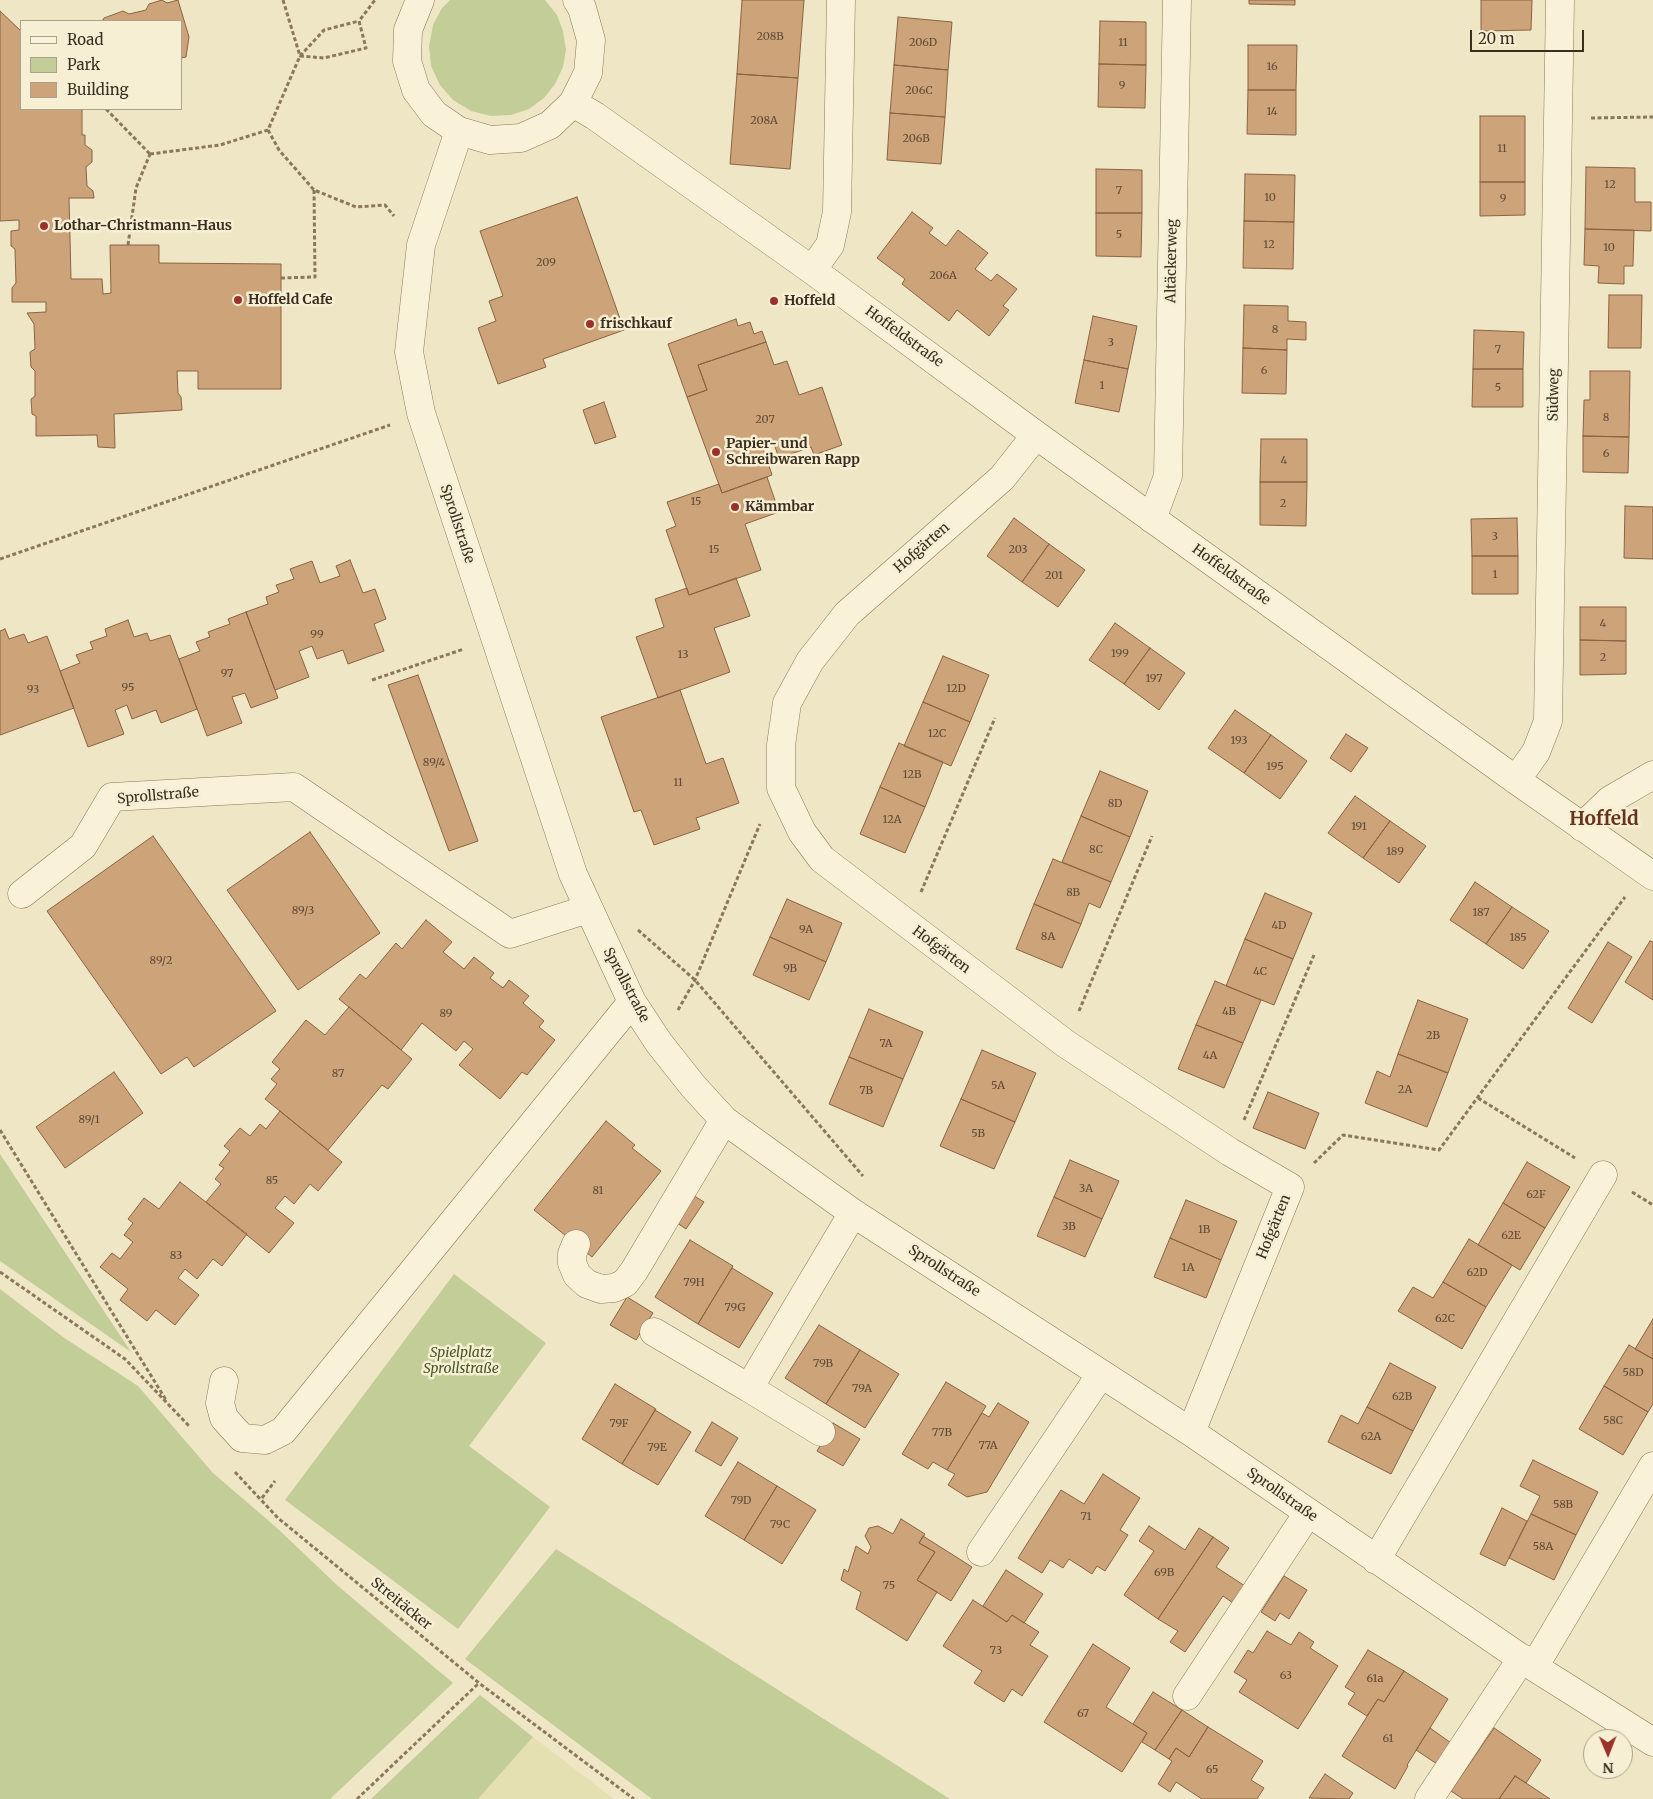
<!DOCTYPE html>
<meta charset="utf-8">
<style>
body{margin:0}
#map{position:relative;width:1653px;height:1799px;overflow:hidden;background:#efe6c5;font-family:Merriweather,serif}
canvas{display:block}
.legend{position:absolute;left:20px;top:20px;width:162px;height:90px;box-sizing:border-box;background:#f6efd4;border:1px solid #aba28c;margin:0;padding:6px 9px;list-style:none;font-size:15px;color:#3a2e1f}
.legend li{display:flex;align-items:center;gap:10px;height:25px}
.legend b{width:25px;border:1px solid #aba28c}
.north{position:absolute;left:1583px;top:1729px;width:50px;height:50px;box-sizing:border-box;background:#f6efd4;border:1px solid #aba28c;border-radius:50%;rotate:179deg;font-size:14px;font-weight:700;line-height:20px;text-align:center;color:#3a2e1f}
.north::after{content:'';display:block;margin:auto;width:18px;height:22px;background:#9a322a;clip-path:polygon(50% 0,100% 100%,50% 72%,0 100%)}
.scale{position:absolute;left:1470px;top:30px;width:114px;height:22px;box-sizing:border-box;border:2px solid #3a2e1f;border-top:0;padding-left:6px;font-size:15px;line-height:18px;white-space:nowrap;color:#3a2e1f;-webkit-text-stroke:4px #f6efd4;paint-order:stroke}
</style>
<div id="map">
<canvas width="1653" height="1799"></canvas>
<ul class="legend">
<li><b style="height:6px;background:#f9f2d8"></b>Road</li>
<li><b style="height:14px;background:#c3cd98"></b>Park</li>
<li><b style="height:14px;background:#cda37a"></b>Building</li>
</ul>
<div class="north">N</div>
<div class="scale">20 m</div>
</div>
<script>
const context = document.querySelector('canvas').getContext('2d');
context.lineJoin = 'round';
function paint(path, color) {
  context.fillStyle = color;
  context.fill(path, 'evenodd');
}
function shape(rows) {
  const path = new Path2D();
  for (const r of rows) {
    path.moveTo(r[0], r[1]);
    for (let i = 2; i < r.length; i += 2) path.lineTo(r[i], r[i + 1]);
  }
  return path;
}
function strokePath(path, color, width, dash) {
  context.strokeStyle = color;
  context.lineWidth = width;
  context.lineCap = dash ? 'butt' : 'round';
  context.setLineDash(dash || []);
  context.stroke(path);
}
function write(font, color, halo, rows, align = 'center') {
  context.font = font + ' Merriweather,serif';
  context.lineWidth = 5;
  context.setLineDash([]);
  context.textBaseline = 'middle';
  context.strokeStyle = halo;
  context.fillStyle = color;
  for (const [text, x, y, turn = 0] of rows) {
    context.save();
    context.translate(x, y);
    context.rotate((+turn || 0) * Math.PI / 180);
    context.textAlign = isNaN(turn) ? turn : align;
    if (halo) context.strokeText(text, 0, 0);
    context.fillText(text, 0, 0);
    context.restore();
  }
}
paint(shape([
 [533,1737,614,1799,478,1799]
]), '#e5e0b2');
paint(shape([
 [450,0,545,0,557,15,563,31,566,50,563,67,555,84,544,98,529,109,511,115,491,116,471,111,453,100,440,85,431,66,429,46,433,25,442,8],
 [0,1154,131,1352,0,1261],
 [454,1274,546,1343,469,1446,550,1507,458,1629,285,1500],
 [0,1289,63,1337,138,1386,213,1473,277,1528,338,1586,453,1683,330,1799,0,1799],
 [556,1549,950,1799,652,1799,465,1659],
 [480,1695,533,1737,478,1799,371,1799]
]), '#c3cd98');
const building = shape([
 [162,0,167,3,178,0,189,37,186,57,181,58,181,21,102,21,104,18,123,11,129,14,146,10,149,4,162,0],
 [742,0,804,0,798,78,737,74,742,0],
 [1249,0,1295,0,1295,5,1249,4,1249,0],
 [1481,0,1532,0,1531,30,1481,31,1481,0],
 [0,11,21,31,21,109,82,109,82,135,85,135,85,145,92,150,92,162,86,167,87,186,93,191,94,198,69,198,71,279,102,279,103,294,111,293,110,245,159,245,159,263,281,264,281,389,198,389,198,371,177,371,178,393,181,397,182,410,114,414,115,448,98,447,97,435,36,436,36,416,32,414,31,399,35,396,35,371,31,367,30,352,35,349,34,324,27,313,46,312,46,302,12,302,12,288,16,283,15,249,11,246,11,231,19,230,19,220,0,221,0,11],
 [898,17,952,22,948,70,894,65,898,17],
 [1100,21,1146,22,1146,65,1099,64,1100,21],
 [1248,45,1297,45,1296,90,1248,90,1248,45],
 [1099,64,1146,65,1145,108,1098,107,1099,64],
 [894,65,948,70,945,117,890,113,894,65],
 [737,74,798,78,790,169,730,164,737,74],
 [1248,90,1296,90,1296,135,1247,134,1248,90],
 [890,113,945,117,941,164,887,160,890,113],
 [1480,116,1525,116,1525,182,1480,182,1480,116],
 [1586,167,1635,168,1635,202,1651,202,1651,231,1585,229,1586,167],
 [1096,169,1142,170,1142,213,1096,213,1096,169],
 [1245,174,1295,175,1294,222,1244,221,1245,174],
 [1480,182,1525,182,1525,215,1480,216,1480,182],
 [577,197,624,330,543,359,546,367,498,384,478,328,496,321,489,301,503,296,480,231,577,197],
 [912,212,933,228,929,233,946,246,958,230,988,253,975,269,991,281,997,274,1017,289,1003,306,1009,310,989,336,957,310,949,321,902,284,905,279,877,258,912,212],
 [1096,213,1142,213,1141,257,1096,256,1096,213],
 [1244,221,1294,222,1293,269,1243,268,1244,221],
 [1585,229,1634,230,1633,266,1624,266,1624,284,1598,283,1599,266,1584,265,1585,229],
 [1609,295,1642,295,1641,348,1608,348,1609,295],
 [1244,305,1288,306,1288,321,1306,322,1306,340,1287,339,1287,350,1243,348,1244,305],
 [1093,316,1137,326,1128,369,1084,360,1093,316],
 [736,319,738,326,750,322,754,334,762,331,766,342,698,365,707,390,687,397,668,344,736,319],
 [1474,330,1524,332,1523,369,1473,369,1474,330],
 [766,342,774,365,787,361,799,395,822,387,842,445,814,455,811,447,779,458,774,444,763,448,772,475,722,493,687,397,707,390,698,365,766,342],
 [1243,348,1287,350,1286,394,1242,393,1243,348],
 [1084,360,1128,369,1119,412,1075,403,1084,360],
 [1473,369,1523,369,1523,407,1472,407,1473,369],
 [1590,371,1630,371,1629,437,1583,436,1584,400,1590,400,1590,371],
 [604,402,616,437,595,444,583,410,604,402],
 [1583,436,1629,437,1628,473,1583,472,1583,436],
 [1261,439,1307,439,1307,482,1260,482,1261,439],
 [767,477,779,512,745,524,761,570,689,595,666,530,676,526,667,502,719,484,722,493,767,477],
 [1260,482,1307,482,1306,526,1260,525,1260,482],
 [1625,506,1653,507,1653,559,1624,558,1625,506],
 [1014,518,1049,544,1022,582,987,556,1014,518],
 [1517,518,1518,556,1472,556,1471,519,1517,518],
 [1049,544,1085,570,1058,607,1022,582,1049,544],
 [1472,556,1518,556,1518,594,1472,594,1472,556],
 [350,560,363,593,375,589,386,619,374,624,384,651,348,664,343,650,317,659,312,646,299,651,309,677,275,690,246,612,268,604,266,597,279,592,276,585,294,579,290,569,312,561,320,583,340,576,336,566,350,560],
 [736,578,750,616,714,628,730,672,658,698,636,637,664,627,655,599,687,588,689,595,736,578],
 [1580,607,1626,607,1626,641,1580,640,1580,607],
 [246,612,278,698,251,708,245,693,232,697,242,723,207,736,179,659,200,651,196,642,210,637,208,632,230,624,228,619,246,612],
 [128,620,134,637,147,633,150,641,170,635,197,709,161,723,156,710,132,719,127,705,115,710,124,734,88,747,60,671,80,663,76,655,93,649,90,642,107,636,105,629,128,620],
 [1115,623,1150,648,1124,684,1089,660,1115,623],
 [5,629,9,639,24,634,28,643,47,636,74,708,0,735,0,631,5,629],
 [1580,640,1626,641,1626,674,1580,675,1580,640],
 [1150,648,1185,673,1159,710,1124,684,1150,648],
 [943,656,989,675,970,722,923,702,943,656],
 [418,675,478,841,449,851,388,685,418,675],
 [680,690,706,764,723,758,739,803,696,818,700,829,654,845,641,810,634,812,601,717,680,690],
 [923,702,970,722,951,766,904,746,923,702],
 [1235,710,1271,735,1244,773,1208,748,1235,710],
 [1346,734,1368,748,1351,772,1330,758,1346,734],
 [1271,735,1307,761,1280,799,1244,773,1271,735],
 [899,743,943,762,925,807,880,787,899,743],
 [1100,771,1148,791,1130,837,1081,816,1100,771],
 [880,787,925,807,905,853,860,834,880,787],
 [1355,796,1390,821,1363,858,1328,833,1355,796],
 [1081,816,1130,837,1111,882,1062,862,1081,816],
 [1390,821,1426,846,1399,883,1363,858,1390,821],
 [310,832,380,933,298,990,227,890,310,832],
 [153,836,276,1011,194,1067,187,1057,161,1074,47,911,153,836],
 [1053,859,1111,882,1100,908,1089,903,1081,924,1034,904,1053,859],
 [1475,882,1512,907,1486,944,1450,920,1475,882],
 [1265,893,1312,913,1293,959,1245,939,1265,893],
 [787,899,842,923,826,962,770,937,787,899],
 [1034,904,1081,924,1062,968,1016,949,1034,904],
 [1512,907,1549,931,1523,969,1486,944,1512,907],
 [426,920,452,942,443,952,464,969,474,957,494,973,490,978,503,988,509,980,529,996,523,1003,544,1021,539,1027,555,1040,527,1075,522,1072,500,1099,459,1065,473,1049,464,1041,456,1051,422,1023,401,1050,339,999,360,974,366,979,396,943,402,949,426,920],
 [770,937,826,962,809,1000,753,975,770,937],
 [1245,939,1293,959,1274,1005,1226,986,1245,939],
 [1650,941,1653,942,1653,1000,1625,982,1650,941],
 [1608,942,1632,957,1592,1023,1568,1008,1608,942],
 [1215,981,1261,1000,1243,1043,1196,1025,1215,981],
 [1418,1000,1468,1019,1448,1073,1398,1054,1418,1000],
 [349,1007,412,1059,388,1089,382,1085,328,1150,265,1099,277,1084,271,1079,280,1069,272,1062,306,1020,325,1035,349,1007],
 [869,1009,923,1032,903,1079,849,1057,869,1009],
 [1196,1025,1243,1043,1224,1088,1178,1069,1196,1025],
 [982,1050,1036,1073,1015,1122,961,1099,982,1050],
 [1398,1054,1448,1073,1427,1127,1365,1103,1377,1071,1390,1077,1398,1054],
 [849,1057,903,1079,883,1127,829,1104,849,1057],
 [114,1072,143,1113,65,1168,36,1127,114,1072],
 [1268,1092,1319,1113,1305,1149,1253,1128,1268,1092],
 [961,1099,1015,1122,994,1169,940,1146,961,1099],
 [280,1111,342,1162,318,1191,310,1184,294,1204,285,1196,275,1208,294,1223,269,1253,206,1202,221,1184,215,1179,224,1168,219,1165,230,1151,224,1146,240,1128,250,1136,260,1124,266,1129,280,1111],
 [606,1121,635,1145,632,1148,661,1171,592,1257,534,1210,606,1121],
 [1070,1160,1119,1181,1102,1219,1054,1197,1070,1160],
 [1527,1162,1570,1187,1545,1228,1503,1203,1527,1162],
 [180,1182,247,1234,222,1266,213,1259,197,1279,185,1269,178,1278,199,1295,175,1325,156,1310,147,1321,120,1300,128,1289,100,1267,112,1253,120,1259,133,1242,124,1235,133,1223,128,1219,144,1198,159,1209,180,1182],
 [691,1194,704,1202,686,1229,674,1221,691,1194],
 [1054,1197,1102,1219,1085,1257,1037,1236,1054,1197],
 [1186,1200,1237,1221,1221,1260,1170,1238,1186,1200],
 [1503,1203,1545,1228,1520,1270,1478,1245,1503,1203],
 [1170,1238,1221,1260,1206,1298,1154,1277,1170,1238],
 [1469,1239,1512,1265,1486,1307,1443,1282,1469,1239],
 [690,1240,733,1266,698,1324,655,1297,690,1240],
 [732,1268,773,1293,739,1348,698,1324,732,1268],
 [1443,1282,1486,1307,1462,1349,1398,1311,1413,1287,1433,1298,1443,1282],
 [627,1297,653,1313,636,1340,610,1325,627,1297],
 [1653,1319,1653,1359,1635,1349,1653,1319],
 [819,1325,860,1350,826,1404,785,1378,819,1325],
 [1629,1345,1653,1359,1653,1404,1648,1412,1604,1386,1629,1345],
 [860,1350,899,1374,865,1428,826,1404,860,1350],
 [1390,1363,1436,1387,1413,1431,1367,1407,1390,1363],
 [946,1382,986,1406,947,1470,933,1462,928,1469,902,1454,946,1382],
 [615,1384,656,1409,622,1464,582,1439,615,1384],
 [1604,1386,1648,1412,1623,1455,1579,1429,1604,1386],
 [998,1403,1029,1422,987,1492,967,1497,948,1485,955,1474,947,1470,982,1413,989,1417,998,1403],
 [1367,1407,1413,1431,1391,1474,1328,1442,1341,1415,1358,1424,1367,1407],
 [655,1410,691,1432,658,1485,622,1464,655,1410],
 [712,1422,738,1438,721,1466,695,1451,712,1422],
 [833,1423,860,1439,843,1466,817,1451,833,1423],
 [1533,1460,1598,1492,1576,1535,1531,1514,1540,1496,1520,1486,1533,1460],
 [738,1462,777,1486,744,1540,705,1516,738,1462],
 [1103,1474,1140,1498,1120,1530,1128,1535,1105,1571,1097,1566,1092,1574,1069,1559,1063,1568,1050,1560,1042,1573,1018,1558,1061,1490,1084,1504,1103,1474],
 [777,1486,816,1510,782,1564,744,1540,777,1486],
 [1502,1508,1527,1521,1505,1566,1480,1554,1502,1508],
 [1531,1514,1576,1535,1554,1580,1509,1558,1531,1514],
 [901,1519,925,1534,919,1543,935,1552,917,1580,937,1592,907,1641,856,1609,861,1592,841,1580,844,1569,848,1572,856,1546,868,1554,871,1547,865,1536,869,1528,878,1526,893,1534,901,1519],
 [1149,1526,1185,1550,1199,1528,1213,1537,1158,1619,1124,1595,1154,1551,1139,1541,1149,1526],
 [923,1536,972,1567,951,1601,917,1580,935,1552,919,1543,923,1536],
 [1213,1537,1229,1548,1216,1567,1248,1588,1236,1605,1223,1596,1185,1652,1170,1642,1178,1631,1158,1619,1213,1537],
 [1006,1570,1043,1594,1024,1623,1012,1615,1007,1622,983,1606,1006,1570],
 [1284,1576,1307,1590,1289,1619,1280,1613,1275,1621,1261,1612,1284,1576],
 [973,1600,1007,1622,1012,1615,1039,1632,1030,1645,1048,1656,1022,1696,1012,1689,1004,1702,974,1683,982,1671,943,1646,973,1600],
 [1267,1631,1291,1645,1299,1632,1314,1642,1310,1648,1338,1666,1298,1729,1239,1692,1247,1680,1234,1672,1248,1650,1253,1653,1267,1631],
 [1093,1644,1130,1668,1106,1707,1147,1733,1122,1772,1044,1722,1093,1644],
 [1368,1650,1404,1671,1384,1702,1378,1699,1367,1716,1348,1704,1355,1693,1345,1687,1368,1650],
 [1404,1671,1448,1699,1407,1765,1408,1766,1395,1789,1342,1756,1378,1699,1384,1702,1404,1671],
 [1153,1692,1182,1710,1155,1750,1142,1742,1147,1733,1133,1724,1153,1692],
 [1182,1710,1208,1727,1189,1757,1176,1748,1169,1759,1155,1750,1182,1710],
 [1208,1727,1263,1761,1251,1780,1264,1788,1257,1799,1202,1799,1176,1782,1170,1792,1158,1784,1172,1761,1169,1759,1176,1748,1189,1757,1208,1727],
 [1430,1728,1454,1745,1440,1766,1416,1750,1430,1728],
 [1494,1728,1541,1760,1526,1783,1515,1776,1499,1799,1463,1799,1451,1791,1494,1728],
 [1325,1774,1353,1793,1349,1799,1309,1798,1325,1774],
 [1515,1776,1526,1783,1550,1799,1499,1799,1515,1776]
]);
paint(building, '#cda37a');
strokePath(building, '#8a6340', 1);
const minor = shape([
 [420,0,408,30,407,61,416,90,434,114,459,131,490,140,521,138,550,125,573,103,588,73,591,40,582,8,577,0],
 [573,103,595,116,812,270,1036,435,1516,780,1653,876],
 [459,131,421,245,409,352,421,413,573,874,632,1002,659,1043,693,1086,724,1120,853,1213,1191,1432,1534,1667,1653,1742],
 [812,270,830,245,837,212,841,0],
 [1036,435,1002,478,847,614,810,661,787,703,781,745,781,788,802,832,822,859,1066,1044,1230,1152,1290,1187,1191,1432],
 [1152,519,1168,476,1177,0],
 [1516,780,1536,752,1548,721,1560,0],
 [1582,827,1610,800,1653,775],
 [22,894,83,846,112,797,294,787,510,934,588,909],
 [576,1244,572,1254,572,1263,577,1275,587,1284,601,1289,614,1288,625,1283,634,1271,724,1120],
 [654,1332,749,1388,853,1213],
 [224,1381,220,1403,224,1418,242,1438,265,1440,283,1431,632,1002],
 [749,1388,821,1432],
 [981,1552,1101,1374],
 [1376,1560,1603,1175],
 [1534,1667,1653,1466],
 [1187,1696,1308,1513],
 [1429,1799,1522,1658]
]);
strokePath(minor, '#8a785a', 29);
strokePath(shape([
 [283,0,300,56,324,58,366,48,359,21,375,0],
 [106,109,150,154],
 [1591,118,1653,117],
 [268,130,279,150,314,190,356,207,385,205,394,216],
 [150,154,220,145,268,130,300,56,324,30,359,21],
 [128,245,136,188,150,154],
 [281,278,315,277,314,190],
 [0,559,390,425],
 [372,680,464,649],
 [921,892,995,718],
 [638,930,695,980,863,1176],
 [678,1010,695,980,760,824],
 [1079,1011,1152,836],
 [1478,1098,1575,1158],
 [1244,1120,1314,955],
 [0,1130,166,1400],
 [1314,1163,1343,1135,1439,1150,1625,897],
 [1632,1192,1653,1205],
 [0,1272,125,1359,190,1427],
 [235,1472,278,1518,479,1683,634,1799],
 [262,1498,275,1481],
 [357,1799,479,1683]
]), '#8a785a', 3, [4, 2.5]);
strokePath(minor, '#f9f2d8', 28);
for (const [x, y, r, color] of [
 [44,226,5,"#9a322a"],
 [238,300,5,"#9a322a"],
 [774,301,5,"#9a322a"],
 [590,324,5,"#9a322a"],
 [716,452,5,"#9a322a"],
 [735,507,5,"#9a322a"]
]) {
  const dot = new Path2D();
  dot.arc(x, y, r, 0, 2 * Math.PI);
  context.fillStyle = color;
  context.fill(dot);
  strokePath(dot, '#f6efd4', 2);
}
write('11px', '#5f4b36', null, [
 ["208B",770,37],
 ["206D",923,43],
 ["11",1123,43],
 ["16",1272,67],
 ["9",1122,86],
 ["206C",919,91],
 ["14",1272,112],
 ["208A",764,121],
 ["206B",916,139],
 ["11",1502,149],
 ["12",1610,185],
 ["7",1119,191],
 ["10",1270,198],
 ["9",1503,199],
 ["5",1119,235],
 ["12",1269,245],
 ["10",1609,248],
 ["209",546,263],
 ["206A",943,276],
 ["8",1275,330],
 ["3",1111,343],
 ["7",1498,350],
 ["6",1264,371],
 ["1",1102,386],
 ["5",1498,388],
 ["8",1606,418],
 ["207",765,420],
 ["6",1606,454],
 ["4",1284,461],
 ["15",696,502],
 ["2",1283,504],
 ["3",1495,537],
 ["15",714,550],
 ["203",1018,550],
 ["1",1495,575],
 ["201",1054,576],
 ["4",1603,624],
 ["99",317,635],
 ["199",1120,654],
 ["13",683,655],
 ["2",1603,658],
 ["97",227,674],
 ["197",1154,679],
 ["95",128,688],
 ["12D",956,689],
 ["93",33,690],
 ["12C",937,734],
 ["193",1239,741],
 ["89/4",434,763],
 ["195",1275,767],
 ["12B",912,775],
 ["11",678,783],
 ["8D",1115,804],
 ["12A",892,820],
 ["191",1359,827],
 ["8C",1096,850],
 ["189",1395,852],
 ["8B",1073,893],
 ["89/3",303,911],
 ["187",1481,913],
 ["4D",1279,926],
 ["9A",806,930],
 ["8A",1048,937],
 ["185",1518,938],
 ["89/2",161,961],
 ["9B",790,969],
 ["4C",1260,972],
 ["4B",1229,1012],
 ["89",446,1014],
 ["2B",1433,1036],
 ["7A",886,1044],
 ["4A",1210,1056],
 ["87",338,1074],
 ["5A",998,1086],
 ["2A",1405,1090],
 ["7B",866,1091],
 ["89/1",89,1120],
 ["5B",978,1134],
 ["85",272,1181],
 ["3A",1086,1189],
 ["81",598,1191],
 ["62F",1536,1195],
 ["3B",1069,1227],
 ["1B",1204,1230],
 ["62E",1511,1236],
 ["83",176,1256],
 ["1A",1188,1268],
 ["62D",1477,1273],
 ["79H",694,1283],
 ["79G",735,1308],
 ["62C",1445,1319],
 ["79B",823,1364],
 ["58D",1633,1373],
 ["79A",862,1389],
 ["62B",1402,1397],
 ["58C",1613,1421],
 ["79F",619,1424],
 ["77B",942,1433],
 ["62A",1371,1437],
 ["77A",988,1446],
 ["79E",657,1448],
 ["79D",741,1501],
 ["58B",1563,1505],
 ["71",1086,1517],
 ["79C",780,1525],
 ["58A",1543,1547],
 ["69B",1164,1573],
 ["75",889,1586],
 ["73",996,1651],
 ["63",1286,1676],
 ["61a",1375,1679],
 ["67",1083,1714],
 ["61",1388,1739],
 ["65",1212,1770]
]);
write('bold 14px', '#3a2e1f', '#f6efd4', [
 ["Lothar-Christmann-Haus",54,226],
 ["Hoffeld Cafe",248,300],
 ["Hoffeld",784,301],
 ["frischkauf",600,324],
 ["Papier- und",726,444],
 ["Schreibwaren Rapp",726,460],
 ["Kämmbar",745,507]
], 'left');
write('14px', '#3a2e1f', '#f6efd4', [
 ["Altäckerweg",1172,261,-89],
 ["Hoffeldstraße",904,337,36],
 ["Südweg",1554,395,-89],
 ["Sprollstraße",457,524,72],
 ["Hofgärten",922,548,-41],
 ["Hoffeldstraße",1231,575,36],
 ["Sprollstraße",158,796,-5],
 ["Hofgärten",941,950,37],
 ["Sprollstraße",626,985,62],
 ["Hofgärten",1274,1227,-68],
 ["Sprollstraße",944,1271,33],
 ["Sprollstraße",1282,1495,35],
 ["Streitäcker",401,1604,39]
]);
write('italic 14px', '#465725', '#f6efd4', [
 ["Spielplatz",461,1353],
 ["Sprollstraße",461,1369]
]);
write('bold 19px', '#67331d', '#f6efd4', [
 ["Hoffeld",1604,820]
]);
</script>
